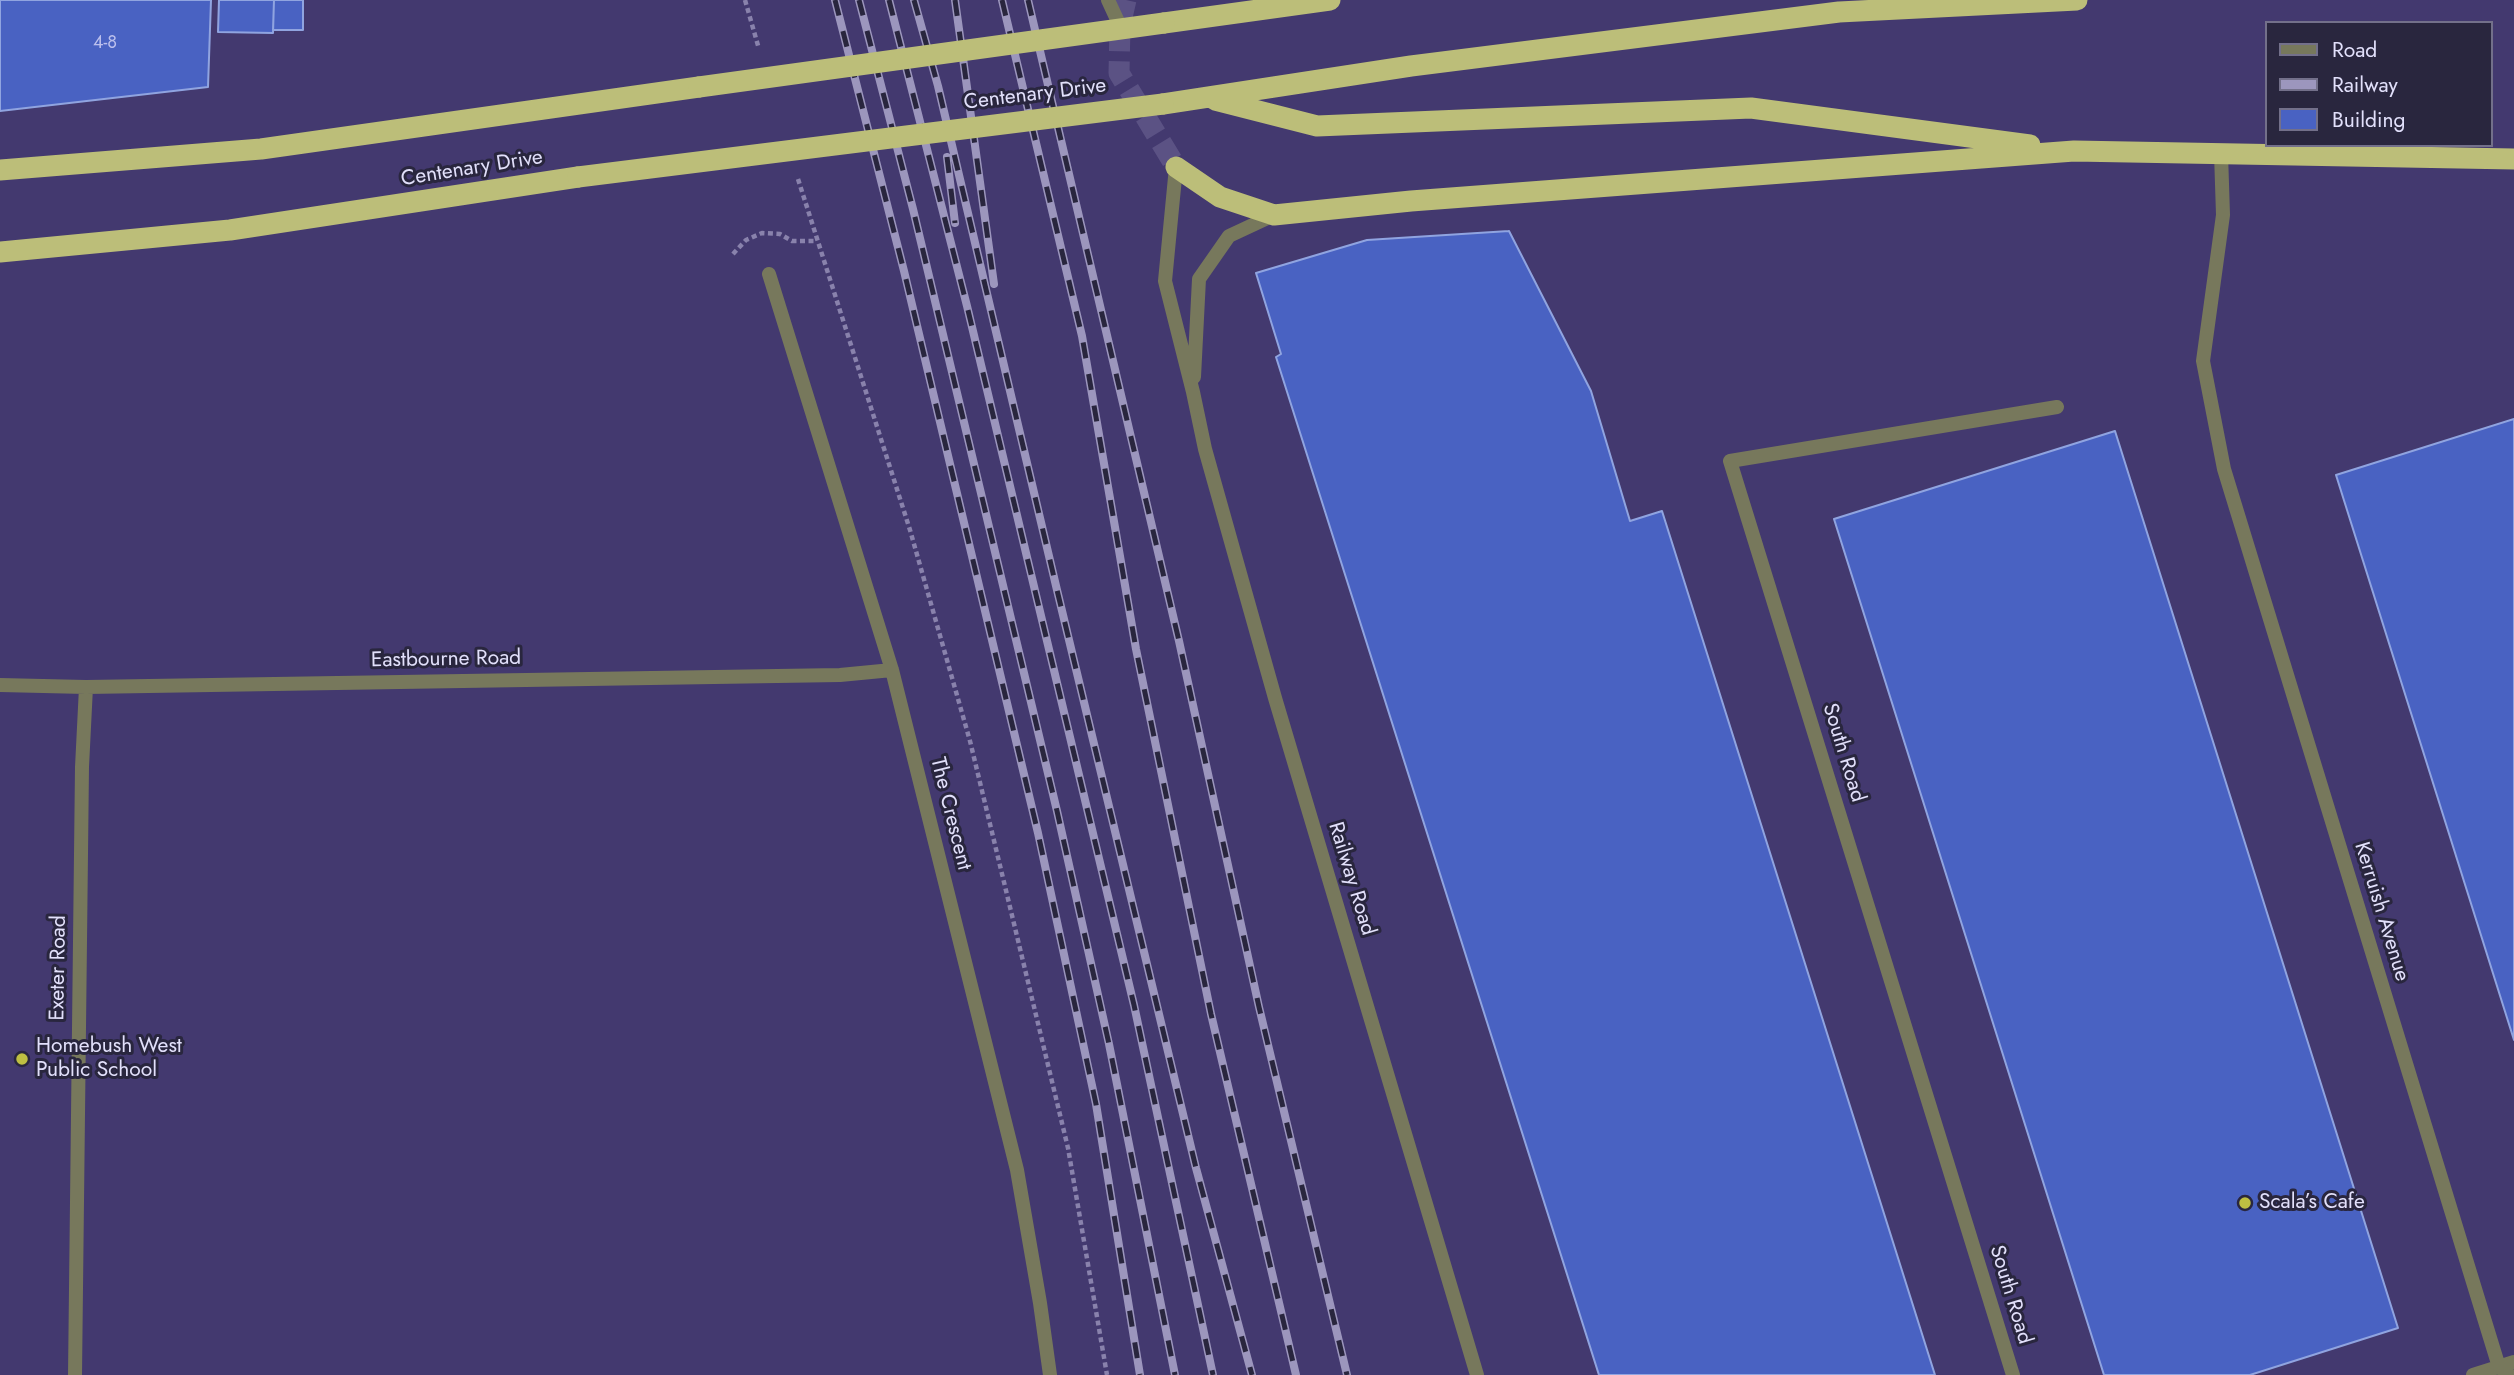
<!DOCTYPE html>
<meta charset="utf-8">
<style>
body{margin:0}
#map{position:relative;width:2514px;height:1375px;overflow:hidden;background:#43396f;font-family:Jost,sans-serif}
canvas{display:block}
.legend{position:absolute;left:2265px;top:21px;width:228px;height:126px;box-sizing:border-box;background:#29263e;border:2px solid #73708a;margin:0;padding:9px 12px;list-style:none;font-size:21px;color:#e2e0fb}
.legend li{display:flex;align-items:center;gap:14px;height:35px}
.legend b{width:35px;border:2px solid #73708a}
</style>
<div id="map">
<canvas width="2514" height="1375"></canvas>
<ul class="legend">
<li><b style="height:9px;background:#77785c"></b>Road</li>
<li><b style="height:9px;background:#9c96bd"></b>Railway</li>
<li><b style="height:19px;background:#4962c2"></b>Building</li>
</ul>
</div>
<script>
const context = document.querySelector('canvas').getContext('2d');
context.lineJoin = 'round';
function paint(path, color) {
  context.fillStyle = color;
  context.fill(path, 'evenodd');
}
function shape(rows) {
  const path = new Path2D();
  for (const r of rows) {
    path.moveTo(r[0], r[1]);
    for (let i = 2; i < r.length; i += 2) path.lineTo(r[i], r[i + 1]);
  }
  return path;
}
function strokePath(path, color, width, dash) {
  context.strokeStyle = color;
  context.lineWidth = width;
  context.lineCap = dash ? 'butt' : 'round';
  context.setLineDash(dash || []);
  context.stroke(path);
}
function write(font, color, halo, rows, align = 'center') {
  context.font = font + ' Jost,sans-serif';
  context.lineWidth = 6;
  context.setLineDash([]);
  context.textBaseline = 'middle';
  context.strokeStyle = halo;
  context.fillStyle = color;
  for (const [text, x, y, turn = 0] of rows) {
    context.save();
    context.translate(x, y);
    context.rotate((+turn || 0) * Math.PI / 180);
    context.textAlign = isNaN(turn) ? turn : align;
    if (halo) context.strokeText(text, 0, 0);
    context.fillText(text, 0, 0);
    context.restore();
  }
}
const building = shape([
 [0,0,211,0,208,87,0,111,0,0],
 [219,0,274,0,273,33,218,32,219,0],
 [274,0,303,0,303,30,273,30,274,0],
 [1509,231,1591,391,1630,521,1662,511,1935,1375,1599,1375,1276,357,1281,354,1256,273,1367,240,1509,231],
 [2514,419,2514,1040,2336,475,2514,419],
 [2115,431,2398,1328,2250,1375,2104,1375,1834,519,2115,431]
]);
paint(building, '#4962c2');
strokePath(building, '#90a4e0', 2);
strokePath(shape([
 [1126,0,1120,26,1119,73,1176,167]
]), '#5b5284', 21, [21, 10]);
strokePath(shape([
 [745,0,759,49],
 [798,179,910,530,970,741,1068,1148,1107,1375],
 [733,254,746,240,762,233,780,234,792,241,817,241]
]), '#8982ac', 4.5, [5, 3.5]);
strokePath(shape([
 [1108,0,1120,26],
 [2221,153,2223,215,2203,361,2224,469,2499,1367,2509,1375],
 [1176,167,1165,281,1193,392,1205,449,1275,698,1477,1375],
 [1194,377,1199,279,1229,236,1274,215],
 [2013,1375,1730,461,2057,407],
 [2473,1375,2514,1362]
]), '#77785c', 14);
strokePath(shape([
 [769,274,892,670,1017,1170,1040,1303,1050,1375],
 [0,685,86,687,840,675,892,670],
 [75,1375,82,767,86,687]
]), '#77785c', 14);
strokePath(shape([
 [1164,23,1330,0],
 [1215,100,1317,126,1751,108,2030,145],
 [1163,104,1411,66,1839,12,2077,0],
 [1176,167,1220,197,1274,215,1411,201,2074,151,2514,159],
 [0,170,261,149,699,87],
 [0,252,230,230,578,177]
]), '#bcbe79', 21);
const rail = shape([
 [835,0,904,271,1038,833,1096,1104,1140,1375],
 [859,0,913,209,1057,811,1109,1044,1175,1375],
 [889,0,967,306,1134,1005,1213,1375],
 [914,0,938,86,1057,590,1196,1168,1252,1375],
 [955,0,994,284],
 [1002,0,1082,336,1136,649,1211,1014,1296,1375],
 [1028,0,1179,641,1259,1007,1347,1375],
 [947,157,955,223]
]);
strokePath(rail, '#9c96bd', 8);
strokePath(rail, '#29263e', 5, [16]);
strokePath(shape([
 [699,87,1164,23],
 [578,177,1163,104]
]), '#bcbe79', 21);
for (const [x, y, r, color] of [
 [22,1059,7,"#bebf42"],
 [2245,1203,7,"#bebf42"]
]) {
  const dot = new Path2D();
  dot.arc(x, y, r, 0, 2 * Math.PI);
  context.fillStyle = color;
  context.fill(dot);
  strokePath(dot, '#29263e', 2.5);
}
write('18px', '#bcc0ed', null, [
 ["4-8",105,44]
]);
write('21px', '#e2e0fb', '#29263e', [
 ["Centenary Drive",1035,95,-7],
 ["Centenary Drive",472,169,-9],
 ["Eastbourne Road",446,660,-1],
 ["South Road",1843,753,73],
 ["The Crescent",950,814,76],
 ["Railway Road",1351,879,73],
 ["Kerruish Avenue",2381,912,73],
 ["Exeter Road",59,968,-89],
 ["South Road",2010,1295,73]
]);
write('21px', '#e2e0fb', '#29263e', [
 ["Homebush West",36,1047],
 ["Public School",36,1071],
 ["Scala’s Cafe",2259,1203]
], 'left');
</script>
